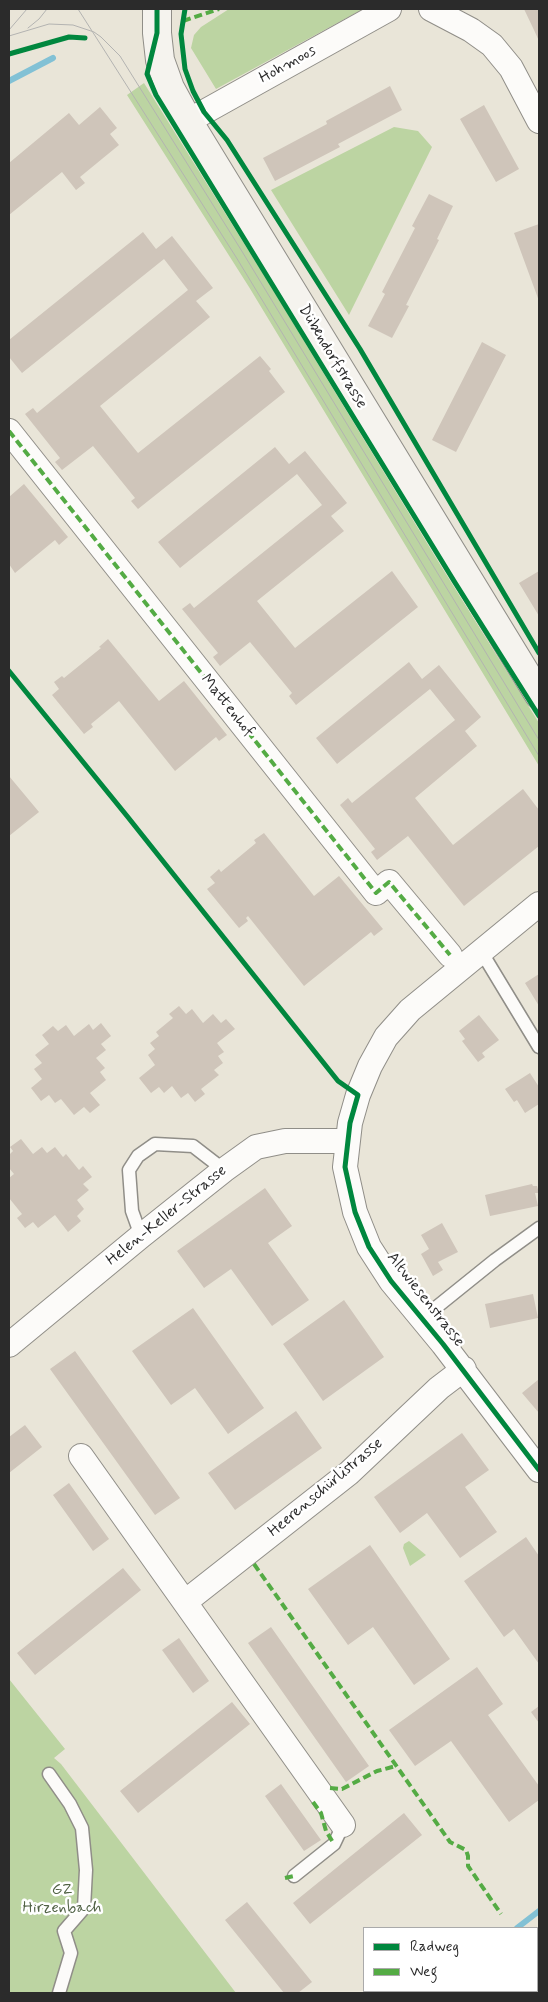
<!DOCTYPE html>
<meta charset="utf-8">
<style>
body{margin:0}
#map{position:relative;width:548px;height:2002px;overflow:hidden;background:#e9e5d8;font-family:Mynerve,sans-serif}
canvas{display:block}
.frame{position:absolute;inset:0;border:10px solid #2b2b2b;pointer-events:none}
.legend{position:absolute;left:363px;top:1927px;width:175px;height:65px;box-sizing:border-box;background:#fff;border:1px solid #aaa;margin:0;padding:6px 9px;list-style:none;font-size:15px;color:#2b2b2b}
.legend li{display:flex;align-items:center;gap:10px;height:25px}
.legend b{width:25px;border:1px solid #aaa}
</style>
<div id="map">
<canvas width="548" height="2002"></canvas>
<div class="frame"></div>
<ul class="legend">
<li><b style="height:6px;background:#00873e"></b>Radweg</li>
<li><b style="height:6px;background:#54ab44"></b>Weg</li>
</ul>
</div>
<script>
const context = document.querySelector('canvas').getContext('2d');
context.lineJoin = 'round';
function paint(path, color) {
  context.fillStyle = color;
  context.fill(path, 'evenodd');
}
function shape(rows) {
  const path = new Path2D();
  for (const r of rows) {
    path.moveTo(r[0], r[1]);
    for (let i = 2; i < r.length; i += 2) path.lineTo(r[i], r[i + 1]);
  }
  return path;
}
function strokePath(path, color, width, dash) {
  context.strokeStyle = color;
  context.lineWidth = width;
  context.lineCap = dash ? 'butt' : 'round';
  context.setLineDash(dash || []);
  context.stroke(path);
}
function write(font, color, halo, rows, align = 'center') {
  context.font = font + ' Mynerve,sans-serif';
  context.lineWidth = 5;
  context.setLineDash([]);
  context.textBaseline = 'middle';
  context.strokeStyle = halo;
  context.fillStyle = color;
  for (const [text, x, y, turn = 0] of rows) {
    context.save();
    context.translate(x, y);
    context.rotate((+turn || 0) * Math.PI / 180);
    context.textAlign = isNaN(turn) ? turn : align;
    if (halo) context.strokeText(text, 0, 0);
    context.fillText(text, 0, 0);
    context.restore();
  }
}
paint(shape([
 [229,9,363,9,216,89,191,48,194,35,201,27],
 [144,83,265,277,441,566,539,723,539,766,249,287,127,95],
 [394,127,418,131,432,147,349,315,271,190],
 [409,1541,426,1555,410,1566,403,1548,404,1544],
 [9,1679,65,1749,54,1758,61,1764,236,1993,9,1993]
]), '#bcd4a2');
strokePath(shape([
 [9,81,53,58],
 [517,1928,539,1911],
 [433,1993,437,1991]
]), '#82c1d5', 6);
paint(shape([
 [524,9,539,9,539,41,534,30],
 [390,86,402,110,338,144,340,147,275,181,263,158,327,124,326,121],
 [484,105,519,169,496,182,460,119],
 [100,107,117,128,110,134,119,145,80,177,85,183,76,190,62,172,9,215,9,163,69,113,79,125],
 [429,194,453,206,437,239,439,240,406,305,409,306,392,338,368,326,385,294,382,292,415,228,412,226],
 [539,224,539,301,514,233],
 [143,232,156,249,172,236,213,288,196,301,210,317,100,406,138,453,260,356,271,369,269,371,285,392,138,509,131,501,135,498,93,446,62,470,55,462,60,458,25,414,33,408,37,413,188,290,164,259,22,373,9,357,9,340],
 [482,342,506,355,456,452,432,440],
 [275,447,289,464,305,451,347,503,331,516,344,531,257,601,295,648,392,571,418,607,296,705,289,696,292,693,250,642,220,666,213,657,218,653,182,609,190,603,194,608,322,505,297,474,180,568,158,542],
 [24,484,68,537,59,545,55,540,15,573,9,564,9,497],
 [539,571,539,616,519,583],
 [108,639,159,701,184,681,227,735,219,741,216,737,175,771,119,701,91,724,93,727,84,734,52,695,59,689,54,682,62,676,64,678,101,648,99,647],
 [409,662,422,679,439,665,481,717,465,731,477,746,415,798,453,845,523,789,539,810,539,846,464,906,408,836,377,860,371,852,375,849,340,805,348,798,352,803,455,720,430,689,337,764,316,738],
 [9,776,39,812,9,836],
 [264,833,314,896,339,876,383,929,374,936,371,932,304,986,248,916,246,918,248,921,239,928,207,889,215,883,210,877,219,869,221,872,256,843,254,840],
 [539,974,539,1006,525,983],
 [179,1006,186,1014,192,1009,203,1023,213,1014,221,1023,226,1019,235,1029,217,1043,224,1052,218,1056,223,1063,214,1070,219,1075,201,1089,205,1094,195,1102,188,1093,181,1098,172,1086,164,1093,159,1087,151,1093,139,1078,155,1065,148,1055,155,1049,150,1043,159,1036,156,1032,173,1018,169,1014],
 [479,1015,499,1040,482,1053,485,1057,478,1062,462,1041,465,1039,459,1031],
 [101,1023,111,1036,101,1044,106,1050,96,1058,105,1068,100,1072,106,1080,90,1093,100,1105,90,1113,84,1107,74,1115,61,1099,55,1103,49,1095,41,1101,31,1088,42,1079,34,1069,42,1063,35,1055,49,1044,42,1035,53,1026,58,1031,66,1025,74,1036,89,1024,93,1030],
 [530,1073,539,1087,539,1104,525,1113,517,1100,514,1102,505,1089],
 [21,1139,33,1154,42,1147,47,1153,55,1147,63,1157,66,1154,79,1170,83,1166,92,1177,83,1184,89,1190,77,1200,84,1209,77,1216,81,1221,68,1232,55,1215,38,1228,33,1222,25,1228,17,1218,22,1214,9,1198,10,1194,9,1192,9,1178,14,1174,9,1168,9,1155,13,1151,10,1147],
 [532,1184,533,1186,537,1186,539,1193,535,1193,538,1206,490,1216,485,1195],
 [265,1188,292,1226,268,1243,309,1300,272,1326,231,1269,204,1288,177,1251],
 [442,1223,458,1252,438,1262,443,1270,433,1276,421,1254,429,1249,421,1235],
 [533,1294,538,1318,490,1328,485,1304],
 [344,1300,384,1357,323,1401,283,1344],
 [193,1308,264,1408,228,1434,195,1388,171,1405,132,1351],
 [75,1351,180,1498,155,1515,50,1369],
 [539,1379,539,1413,522,1393],
 [296,1411,322,1448,235,1510,208,1473],
 [25,1425,42,1447,9,1473,9,1437],
 [462,1433,489,1470,465,1487,497,1532,460,1558,427,1513,400,1533,374,1497],
 [69,1483,109,1539,93,1551,53,1495],
 [526,1537,539,1556,539,1664,514,1629,504,1637,464,1581],
 [370,1545,450,1659,414,1685,373,1627,348,1645,308,1589],
 [123,1568,141,1590,35,1675,17,1653],
 [271,1627,369,1766,346,1782,248,1643],
 [179,1638,209,1681,193,1693,162,1650],
 [477,1667,503,1704,488,1715,539,1786,539,1800,509,1822,451,1741,415,1766,389,1730],
 [232,1702,250,1724,138,1813,120,1791],
 [539,1706,539,1723,531,1712],
 [281,1784,321,1840,304,1851,265,1796],
 [404,1813,422,1835,310,1924,293,1903],
 [247,1902,312,1982,298,1993,284,1993,225,1920]
]), '#cfc5ba');
const lane = shape([
 [476,954,487,961,539,1047],
 [141,1236,132,1211,129,1170,138,1156,155,1144,193,1146,224,1170],
 [423,1318,495,1260,539,1228],
 [49,1774,70,1804,82,1828,86,1870,84,1908,64,1931,71,1953,59,1993],
 [294,1876,334,1844,343,1825],
 [506,1993,507,1992]
]);
const street = shape([
 [431,9,471,30,492,45,511,68,539,121],
 [188,121,389,9],
 [9,431,376,893,389,882,450,955],
 [539,904,410,1010,386,1037,370,1066,358,1095,350,1123,345,1167,355,1212,369,1247,391,1281,443,1344,539,1470],
 [9,1345,141,1236,224,1170,256,1147,285,1141,346,1141],
 [81,1456,343,1825],
 [185,1602,349,1473,439,1388,464,1369]
]);
const secondary = shape([
 [157,9,157,33,160,60,170,88,188,121,539,695]
]);
strokePath(lane, '#908e88', 15);
strokePath(street, '#908e88', 26);
strokePath(secondary, '#908e88', 30);
strokePath(lane, '#fcfbf9', 12);
strokePath(street, '#fcfbf9', 24);
strokePath(secondary, '#f5f3ee', 28);
strokePath(shape([
 [78,9,236,257,539,756],
 [28,28,39,19,47,9],
 [9,30,27,9],
 [9,36,49,24,73,25,94,32,101,37,120,56,243,253,539,740]
]), '#b3b3b1', 1);
strokePath(shape([
 [183,21,219,9],
 [9,431,376,893,389,882,450,955],
 [254,1564,450,1842,466,1850,468,1856,468,1866,501,1914],
 [330,1788,342,1789,377,1771,396,1766],
 [313,1802,321,1813,326,1831,334,1844],
 [285,1878,294,1876]
]), '#54ab44', 4, [8, 4]);
strokePath(shape([
 [157,9,157,33,147,74,156,95,454,581,539,716],
 [185,9,181,34,185,69,193,91,204,112,227,140,360,349,539,653],
 [9,54,69,37,85,38],
 [9,671,127,816,338,1081,358,1095,350,1123,345,1167,355,1212,369,1247,391,1281,443,1344,539,1470]
]), '#00873e', 5);
write('16px', '#2b2b2b', '#fff', [
 ["Hohmoos",288,65,-29],
 ["Dübendorfstrasse",332,357,59],
 ["Mattenhof",227,706,51],
 ["Helen-Keller-Strasse",167,1216,-39],
 ["Altwiesenstrasse",425,1300,52],
 ["Heerenschürlistrasse",326,1488,-40]
]);
write('16px', '#516245', '#fff', [
 ["GZ",62,1891],
 ["Hirzenbach",62,1909]
]);
</script>
